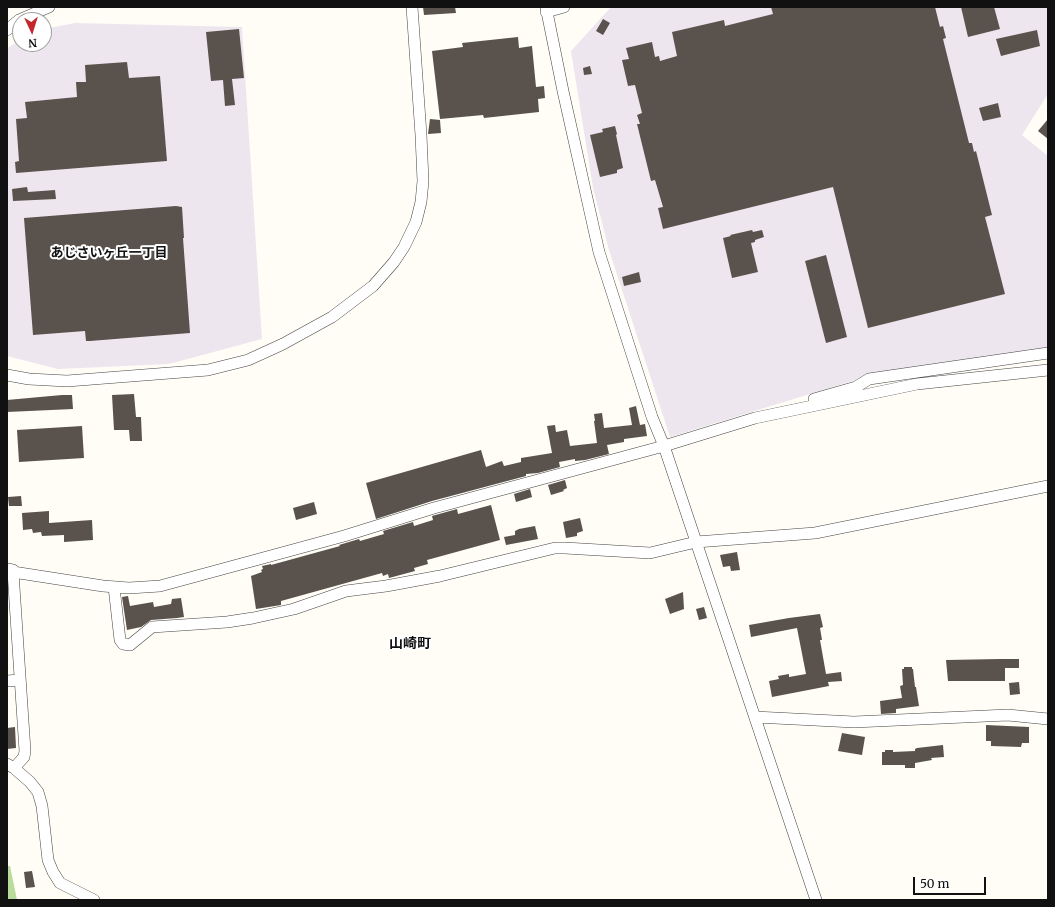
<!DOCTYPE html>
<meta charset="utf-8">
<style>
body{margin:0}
#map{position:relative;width:1055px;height:907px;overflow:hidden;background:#fffdf5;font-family:Merriweather,serif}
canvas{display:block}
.frame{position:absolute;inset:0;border:8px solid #111;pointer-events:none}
.north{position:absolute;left:12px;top:12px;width:40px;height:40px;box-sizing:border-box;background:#fff;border:1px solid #a0a0a0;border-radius:50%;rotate:176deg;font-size:11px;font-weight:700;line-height:16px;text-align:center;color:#111}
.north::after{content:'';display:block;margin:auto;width:14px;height:18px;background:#c4262e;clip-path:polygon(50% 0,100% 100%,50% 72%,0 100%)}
.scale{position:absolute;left:913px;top:877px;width:73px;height:18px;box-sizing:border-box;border:2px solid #111;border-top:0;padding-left:5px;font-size:12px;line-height:14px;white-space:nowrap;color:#111;-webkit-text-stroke:3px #fff;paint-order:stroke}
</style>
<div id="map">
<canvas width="1055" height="907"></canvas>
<div class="frame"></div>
<div class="north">N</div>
<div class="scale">50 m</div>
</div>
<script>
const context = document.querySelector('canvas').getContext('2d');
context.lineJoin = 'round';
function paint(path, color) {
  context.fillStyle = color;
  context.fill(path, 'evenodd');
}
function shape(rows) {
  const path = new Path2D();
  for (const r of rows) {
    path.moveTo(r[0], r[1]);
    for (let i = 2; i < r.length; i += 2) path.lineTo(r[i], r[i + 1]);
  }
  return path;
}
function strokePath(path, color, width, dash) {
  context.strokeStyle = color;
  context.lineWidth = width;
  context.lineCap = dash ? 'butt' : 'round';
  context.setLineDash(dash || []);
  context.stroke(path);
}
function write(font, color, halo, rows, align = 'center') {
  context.font = font + ' Merriweather,"Noto Sans JP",serif';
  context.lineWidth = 4;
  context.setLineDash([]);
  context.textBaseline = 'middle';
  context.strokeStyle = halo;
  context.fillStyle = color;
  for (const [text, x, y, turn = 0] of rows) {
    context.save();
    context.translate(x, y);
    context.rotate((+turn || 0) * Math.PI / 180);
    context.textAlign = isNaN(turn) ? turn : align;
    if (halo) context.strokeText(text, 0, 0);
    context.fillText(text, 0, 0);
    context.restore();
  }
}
paint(shape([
 [611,7,1048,7,1048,94,1022,135,1048,156,1048,348,862,378,670,437,609,250,593,188,571,51],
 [75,23,242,27,262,339,169,364,58,369,7,356,7,48,20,41,20,44,44,44,44,29]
]), '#eee6ef');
paint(shape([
 [7,866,10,866,17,900,7,900]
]), '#b9dc9c');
paint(shape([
 [423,7,455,7,456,13,424,15],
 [771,7,935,7,940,27,943,26,946,38,943,39,969,143,972,143,974,152,976,151,992,215,985,217,1005,294,868,328,833,187,663,229,658,208,663,207,655,180,651,181,637,124,640,124,637,115,642,113,635,85,628,86,622,60,629,59,626,48,652,42,655,57,659,56,660,61,677,56,672,32,724,20,725,26,773,14],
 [961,7,994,7,1000,29,968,37],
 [603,19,610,23,603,35,596,31],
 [239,29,244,78,232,79,235,105,225,106,223,80,211,81,206,32],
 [1037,30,1040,46,1001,56,996,39],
 [518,37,519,48,532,46,536,87,544,86,545,98,538,99,539,112,484,118,483,115,440,119,432,51,463,47,462,43],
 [127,62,129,78,160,76,167,161,16,173,15,162,19,161,16,119,27,118,25,102,77,97,76,82,86,82,85,65],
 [590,66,592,74,584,75,583,68],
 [998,103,1001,117,983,121,979,108],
 [430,119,440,120,441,133,428,134],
 [1048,119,1048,139,1038,131],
 [615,126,617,134,616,135,623,168,617,170,617,173,600,177,590,135,603,132,602,129],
 [27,187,28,192,55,190,56,199,13,201,12,189],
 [176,206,182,207,184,238,183,238,190,333,90,341,86,341,85,331,33,335,24,218],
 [752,230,753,232,762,230,764,237,755,240,755,242,751,243,758,272,732,278,723,238,731,236,730,235],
 [826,255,847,337,826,343,805,261],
 [639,272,641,282,624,286,622,277],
 [134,394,136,417,141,417,142,441,130,441,129,430,114,430,112,395],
 [62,395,72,395,73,409,7,412,7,400],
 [636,406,640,425,645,424,647,436,624,439,624,442,607,445,609,454,585,460,575,461,575,459,559,462,560,467,538,473,526,474,526,476,432,501,376,519,366,483,481,450,486,467,502,461,504,466,521,462,521,458,552,453,547,426,555,425,556,432,567,430,570,446,597,443,594,421,595,421,594,414,602,413,604,428,632,425,629,408],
 [82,426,84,458,19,462,17,430],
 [565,480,567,488,563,490,564,491,551,495,548,485],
 [530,489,532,497,516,502,514,494],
 [21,496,22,506,9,506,8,497],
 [314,502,317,514,296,520,293,508],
 [491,505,500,540,427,560,428,564,414,568,415,571,389,578,388,574,383,576,382,573,281,601,281,605,256,609,251,576,262,572,261,570,263,569,262,566,271,564,271,565,340,546,339,545,359,539,360,541,384,534,383,531,413,522,414,526,433,520,432,516,457,509,458,514],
 [49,511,49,523,92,520,93,540,64,542,64,535,42,536,41,532,33,533,32,529,23,530,22,513],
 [580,518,583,531,577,533,577,536,566,538,563,522],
 [535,526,538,539,506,545,504,537,515,535,515,531,519,529],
 [737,552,740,570,731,571,730,566,723,567,720,555],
 [683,592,684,609,670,614,665,599],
 [128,596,130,606,153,602,154,607,171,604,172,599,181,598,184,617,177,618,151,620,141,627,127,630,122,597],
 [704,607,707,618,699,620,696,609],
 [820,614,823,627,820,628,822,640,820,640,826,674,841,672,842,681,828,682,829,686,772,697,769,681,779,679,778,676,789,674,789,677,806,674,797,628,751,637,749,625,789,618],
 [1000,659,1019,659,1019,668,1005,668,1005,681,948,681,946,660],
 [904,667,912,667,912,669,913,669,915,687,916,687,919,706,896,709,896,713,881,714,880,701,902,698,900,686,903,685,902,669,904,669],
 [1019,682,1020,694,1010,695,1009,683],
 [986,725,1029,727,1029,743,1022,743,1021,747,991,746,991,741,986,741],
 [15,727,16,748,7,749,7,728],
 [842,733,865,737,862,755,838,751],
 [943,745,944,757,931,758,932,760,915,763,915,768,905,768,905,765,882,765,882,752,885,752,885,750,893,750,893,752,915,751,915,749,917,748],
 [32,871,35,887,26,888,24,872]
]), '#5a524d');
const minor = shape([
 [546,7,563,91,599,252,652,417,664,446,816,900],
 [546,12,564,7],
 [7,30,19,20,49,7],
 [7,375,29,379,67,381,208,370,248,360,283,344,332,317,373,286,394,262,404,247,416,222,421,202,423,181,421,135,412,7],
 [814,399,856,387,869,379,1048,353],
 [7,573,13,572,103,586,129,588,160,586,344,536,434,508,664,446,755,418,917,384,1048,370],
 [114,587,120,640,123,644,130,645,152,627,227,622,253,618,294,609,346,591,386,586,440,576,555,548,565,548,650,553,696,542,815,533,1048,486],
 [7,681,20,680],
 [755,717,854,722,1008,715,1048,719],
 [7,764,14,768,24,757,25,751,13,572,13,570,9,569],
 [14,768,30,782,38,792,42,806,48,860,53,872,60,883,94,900]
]);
strokePath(minor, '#444', 12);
strokePath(minor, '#fff', 11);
write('bold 13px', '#111', '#fff', [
 ["あじさいヶ丘一丁目",109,253]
]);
write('bold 14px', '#111', '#fff', [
 ["山崎町",410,644]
]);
</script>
